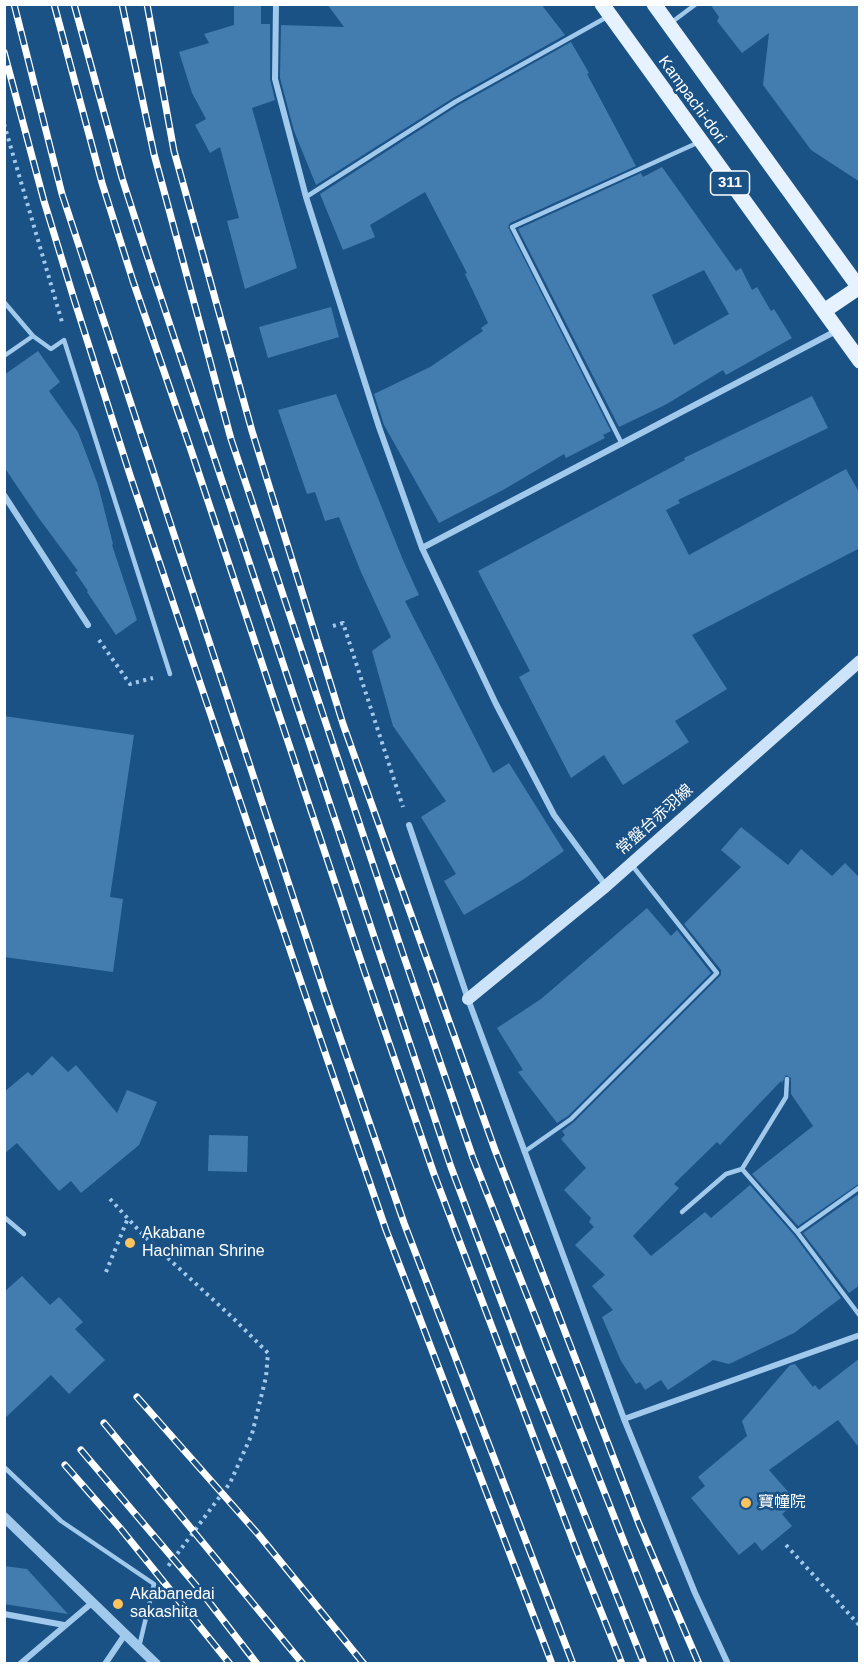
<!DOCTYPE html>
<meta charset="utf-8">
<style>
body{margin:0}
#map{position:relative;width:864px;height:1668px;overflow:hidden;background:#1a5286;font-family:Helvetica,sans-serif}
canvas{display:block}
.frame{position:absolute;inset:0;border:6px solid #fff;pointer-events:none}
</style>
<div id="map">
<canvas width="864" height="1668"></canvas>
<div class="frame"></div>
</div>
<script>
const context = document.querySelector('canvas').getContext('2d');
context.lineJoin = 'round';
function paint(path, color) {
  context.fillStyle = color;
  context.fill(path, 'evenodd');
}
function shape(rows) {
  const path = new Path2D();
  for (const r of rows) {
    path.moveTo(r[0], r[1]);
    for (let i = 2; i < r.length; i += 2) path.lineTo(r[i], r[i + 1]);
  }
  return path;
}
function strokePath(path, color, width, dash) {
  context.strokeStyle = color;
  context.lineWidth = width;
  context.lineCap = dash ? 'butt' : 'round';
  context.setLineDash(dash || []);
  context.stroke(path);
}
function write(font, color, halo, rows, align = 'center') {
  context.font = font + ' Helvetica,"Noto Sans JP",sans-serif';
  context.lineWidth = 5;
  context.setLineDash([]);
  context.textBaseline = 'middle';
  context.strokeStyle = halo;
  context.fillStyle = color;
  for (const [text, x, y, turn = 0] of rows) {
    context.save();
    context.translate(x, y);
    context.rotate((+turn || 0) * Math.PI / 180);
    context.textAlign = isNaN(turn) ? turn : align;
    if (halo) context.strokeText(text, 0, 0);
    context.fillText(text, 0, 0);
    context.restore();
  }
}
paint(shape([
 [234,4,261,4,261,24,270,24,270,79,275,100,252,108,297,268,245,289,227,221,239,218,220,147,210,153,195,125,206,119,192,93,179,52,209,43,204,34,234,25],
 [327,4,541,4,565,35,453,98,316,185,294,131,280,78,281,25,344,27],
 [710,4,860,4,860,182,811,150,763,85,769,33,742,53,717,21,719,17],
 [571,42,589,73,587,74,636,166,510,223,508,227,611,431,603,435,605,438,566,458,564,454,503,490,439,523,384,425,374,394,430,367,483,331,481,328,488,323,465,274,467,273,425,192,370,225,375,237,343,250,320,194,457,106],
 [662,167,736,271,741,268,752,290,757,287,771,311,774,309,792,338,726,375,723,370,665,405,619,427,518,229,641,173,643,177],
 [704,270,729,314,674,345,652,295],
 [331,307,339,337,268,358,259,327],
 [38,351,60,382,49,391,78,432,98,485,113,544,112,545,137,620,116,635,87,592,88,591,75,572,78,571,38,517,4,467,4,375],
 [336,394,403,560,419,595,405,601,493,773,509,763,564,851,524,879,464,915,444,881,456,874,421,817,446,801,393,726,372,651,391,637,361,572,339,517,325,521,315,492,307,494,278,410],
 [812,396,828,428,678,500,680,503,666,510,689,555,846,469,860,494,860,548,692,635,727,689,675,721,689,742,623,785,604,755,571,778,519,677,530,671,478,571,685,460,684,458],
 [4,716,134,735,110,897,123,899,113,972,4,957],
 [741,827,788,865,801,849,832,876,845,863,860,878,860,1183,798,1226,752,1174,813,1126,791,1094,791,1078,786,1075,782,1083,781,1081,720,1145,717,1142,674,1184,679,1188,633,1236,651,1256,705,1212,711,1218,750,1185,794,1235,841,1298,794,1333,729,1364,713,1360,668,1390,661,1380,645,1390,640,1382,636,1384,621,1361,602,1317,613,1310,592,1286,605,1275,575,1245,594,1227,589,1222,591,1218,564,1190,586,1168,561,1139,565,1135,562,1131,574,1122,721,975,721,970,684,924,741,867,721,850],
 [647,908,671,936,677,930,711,973,568,1116,557,1123,518,1072,523,1070,497,1028,541,999],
 [52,1056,68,1072,76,1065,117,1113,127,1090,157,1102,139,1145,81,1193,71,1181,59,1191,17,1143,4,1154,4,1092,28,1072,32,1076],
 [209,1135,248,1136,247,1172,208,1171],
 [860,1193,860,1285,849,1293,803,1233],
 [22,1276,50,1305,59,1297,83,1322,75,1329,105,1360,69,1394,51,1375,4,1419,4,1292],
 [860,1358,860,1449,838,1420,769,1470,797,1502,782,1514,792,1526,762,1551,755,1542,739,1555,691,1498,705,1486,698,1477,747,1436,742,1421,790,1365,795,1364,813,1387,815,1385,819,1390],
 [4,1566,27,1569,68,1614,4,1604]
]), '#437caf');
strokePath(shape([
 [4,124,62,322],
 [333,626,343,623,403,807],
 [99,640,130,684,153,678],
 [110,1199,145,1237,233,1318,268,1353,266,1377,252,1434,230,1483,166,1569],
 [106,1272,128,1218],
 [786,1545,860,1626]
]), '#a1c9ec', 4, [3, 4.5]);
strokePath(shape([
 [672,22,696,4],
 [306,197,455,102,607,17],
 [4,302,33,336,4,356],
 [33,336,51,349,64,340,170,674],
 [622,444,512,227,697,143],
 [524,1152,571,1119,717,973,631,864],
 [742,1169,797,1232,860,1316],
 [682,1212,726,1174,742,1169,786,1097,787,1079],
 [4,1217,24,1234],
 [797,1232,860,1187],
 [4,1467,61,1521,154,1584,139,1647]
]), '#a1c9ec', 4.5);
strokePath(shape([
 [276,4,275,79,306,197,379,427,422,548,496,704,554,815,606,886],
 [4,495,88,625],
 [422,548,836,331],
 [409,825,468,999,624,1419,695,1593,728,1664],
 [624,1419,860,1335],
 [4,1614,64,1625],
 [20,1664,93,1602],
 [105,1664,126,1633]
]), '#a1c9ec', 6);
strokePath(shape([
 [4,1517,156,1664]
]), '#a1c9ec', 10);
strokePath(shape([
 [468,999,606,886,860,661]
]), '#cde3f9', 12);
strokePath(shape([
 [602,4,860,361],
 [654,4,860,289],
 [824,311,858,288]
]), '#e6f2ff', 15);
const rail = shape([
 [14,4,62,194,324,991,404,1223,573,1664],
 [54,4,102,183,133,281,192,453,365,973,434,1174,576,1549,622,1664],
 [74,4,122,178,153,274,451,1167,526,1367,644,1664],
 [122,4,154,154,231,439,403,954,473,1158,672,1664],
 [147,4,174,151,252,431,343,724,495,1150,639,1524,699,1664],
 [4,52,44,201,74,299,130,475,308,1003,386,1230,552,1664],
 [137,1397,258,1534,364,1664],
 [104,1423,303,1664],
 [81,1450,199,1589,257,1664],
 [65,1465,121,1529,230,1664]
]);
strokePath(rail, '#fff', 7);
strokePath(rail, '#1a5286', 4.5, [14]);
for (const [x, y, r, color] of [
 [130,1243,6,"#fec35d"],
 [746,1503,6,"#fec35d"],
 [118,1604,6,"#fec35d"]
]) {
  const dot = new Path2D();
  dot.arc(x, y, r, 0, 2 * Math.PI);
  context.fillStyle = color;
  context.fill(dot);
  strokePath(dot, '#1a5286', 2);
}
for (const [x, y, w] of [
 [730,183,39]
]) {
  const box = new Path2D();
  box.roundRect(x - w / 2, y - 12, w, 24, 4.5);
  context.fillStyle = '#1a5286';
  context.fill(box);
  strokePath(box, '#fff', 1.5);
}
write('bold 15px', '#fff', null, [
 ["311",730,183]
]);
write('16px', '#fff', '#1a5286', [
 ["Kampachi-dori",692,100,54],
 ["常盤台赤羽線",655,820,-42]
]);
write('16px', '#fff', '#1a5286', [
 ["Akabane",142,1234],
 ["Hachiman Shrine",142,1252],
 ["寶幢院",758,1503],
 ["Akabanedai",130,1595],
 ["sakashita",130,1613]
], 'left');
</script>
